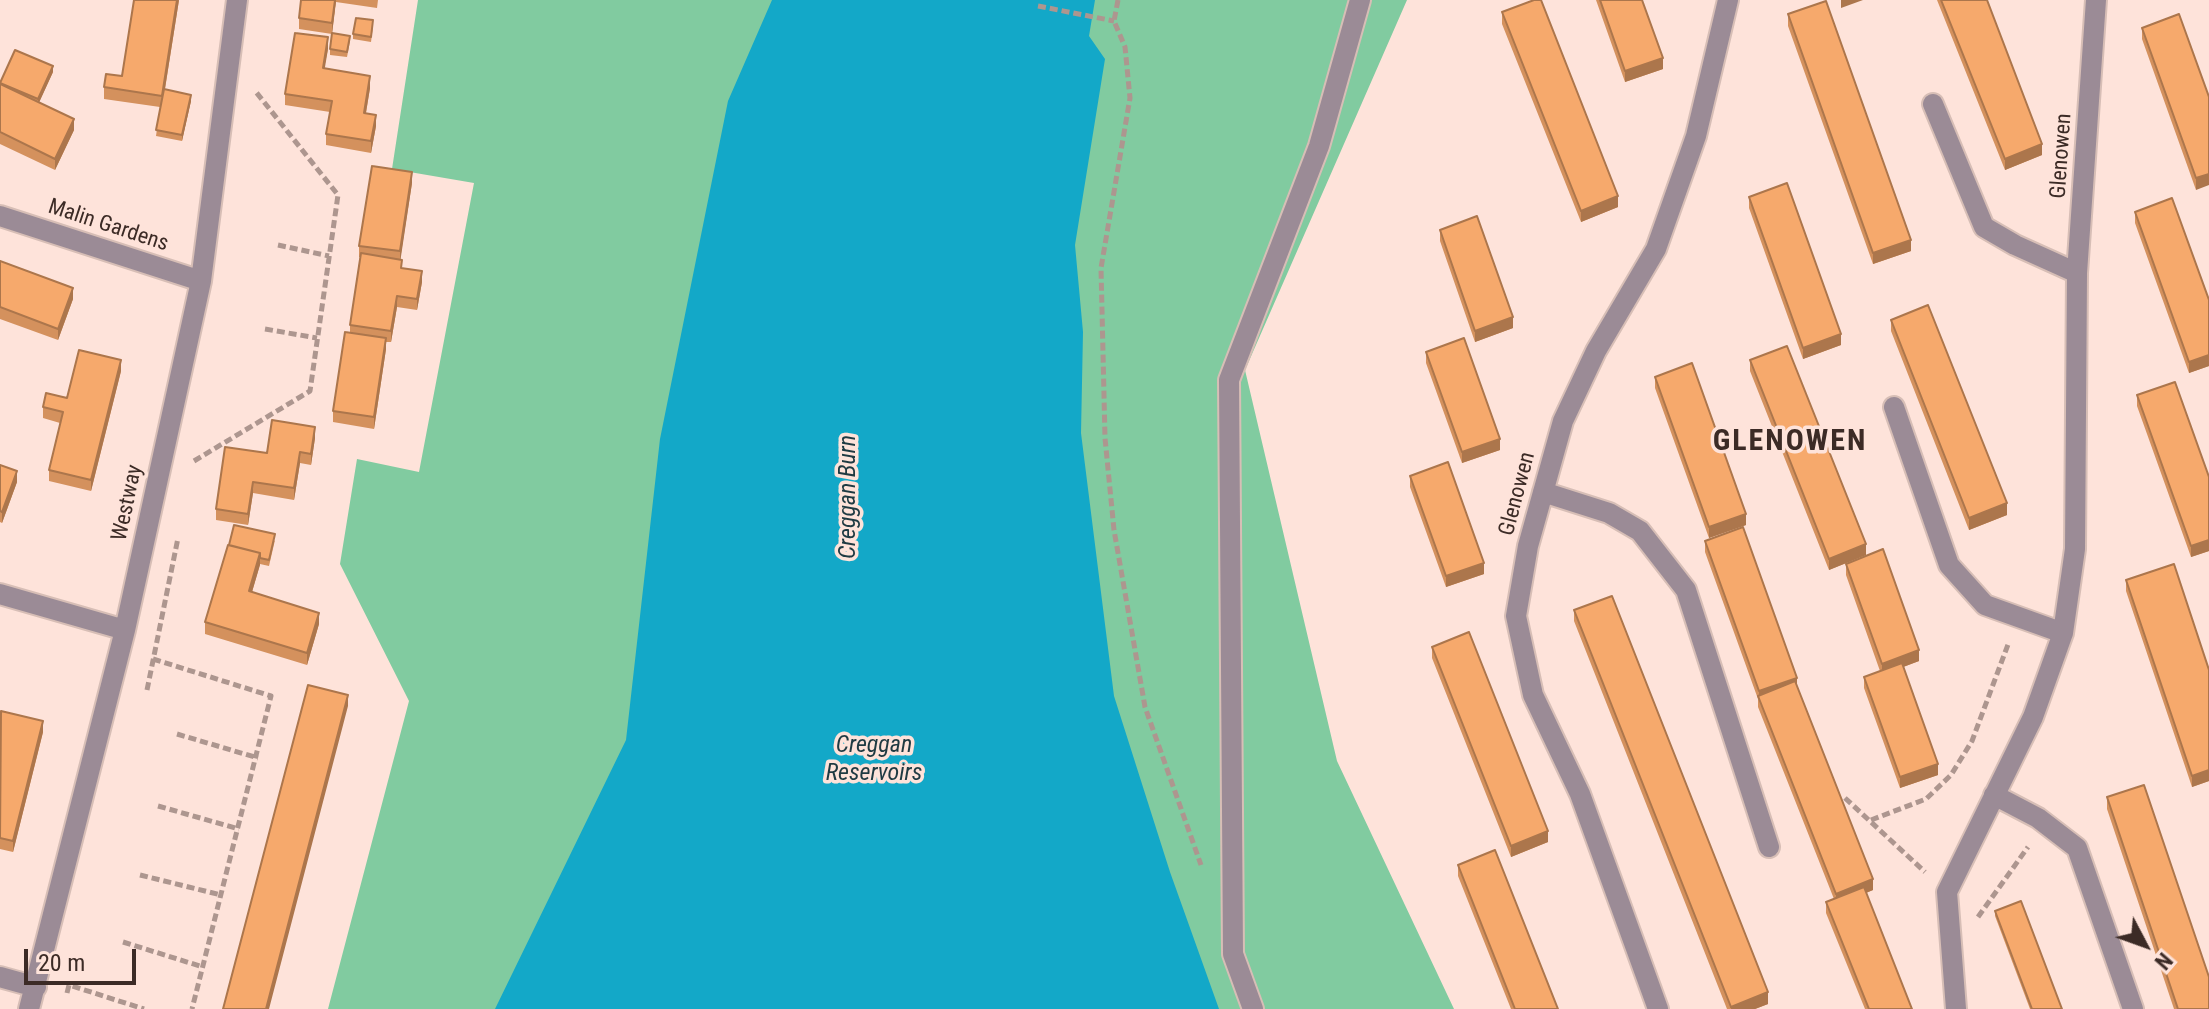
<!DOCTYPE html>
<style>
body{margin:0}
#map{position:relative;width:2209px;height:1009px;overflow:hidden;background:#fee3da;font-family:"Roboto Condensed",sans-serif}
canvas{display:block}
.north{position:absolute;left:2105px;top:905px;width:80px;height:80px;-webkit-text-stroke:6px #fee3da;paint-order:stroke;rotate:131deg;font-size:22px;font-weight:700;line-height:32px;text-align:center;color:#3c2b26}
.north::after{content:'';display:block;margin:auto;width:28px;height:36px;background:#3c2b26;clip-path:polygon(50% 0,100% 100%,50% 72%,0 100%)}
.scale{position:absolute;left:24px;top:949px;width:112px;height:36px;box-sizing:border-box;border:4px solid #3c2b26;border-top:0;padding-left:10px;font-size:24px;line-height:28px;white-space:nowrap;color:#3c2b26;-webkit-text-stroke:6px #fee3da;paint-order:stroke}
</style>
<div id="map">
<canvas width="2209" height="1009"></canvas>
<div class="north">N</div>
<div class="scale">20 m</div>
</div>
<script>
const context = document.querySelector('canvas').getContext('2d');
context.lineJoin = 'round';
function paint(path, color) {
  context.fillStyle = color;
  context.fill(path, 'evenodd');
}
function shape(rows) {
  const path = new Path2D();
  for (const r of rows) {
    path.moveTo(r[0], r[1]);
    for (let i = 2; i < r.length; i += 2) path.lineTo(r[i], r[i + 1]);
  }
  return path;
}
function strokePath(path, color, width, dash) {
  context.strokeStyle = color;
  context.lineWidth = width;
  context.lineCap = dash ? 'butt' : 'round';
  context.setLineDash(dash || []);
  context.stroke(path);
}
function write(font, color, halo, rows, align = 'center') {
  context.font = font + ' "Roboto Condensed",sans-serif';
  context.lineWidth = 7;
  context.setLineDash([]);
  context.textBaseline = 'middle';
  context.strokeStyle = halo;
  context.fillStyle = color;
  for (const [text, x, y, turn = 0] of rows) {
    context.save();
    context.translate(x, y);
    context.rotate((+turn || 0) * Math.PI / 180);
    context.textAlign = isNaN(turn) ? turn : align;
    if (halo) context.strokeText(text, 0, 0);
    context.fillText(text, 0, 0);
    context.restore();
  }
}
paint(shape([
 [418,0,1407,0,1245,370,1337,761,1454,1009,328,1009,409,701,340,564,357,459,419,472,474,183,392,169]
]), '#81cba0');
paint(shape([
 [772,0,1095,0,1089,36,1105,59,1075,245,1083,332,1081,433,1114,696,1170,872,1219,1009,495,1009,626,740,660,439,728,101]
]), '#13a8c8');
const minor = shape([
 [1933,104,1984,227,2015,245,2077,273],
 [0,216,201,281],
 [1894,407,1949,565,1985,605,2063,633],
 [1543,492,1609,513,1640,531,1686,590,1769,847],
 [0,594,125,630],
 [1994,795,2038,818,2077,848,2133,1009],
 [0,977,36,987],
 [29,1009,125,630,201,281,237,0],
 [1253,1009,1233,954,1229,380,1319,146,1360,0],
 [1658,1009,1580,794,1533,695,1516,616,1528,546,1563,421,1596,351,1656,249,1696,136,1728,0],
 [1956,1009,1947,892,2033,717,2063,633,2075,549,2077,273,2096,0]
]);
strokePath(minor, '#d7beb6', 24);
strokePath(shape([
 [1118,0,1114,21,1125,47,1130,98,1101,268,1105,438,1114,530,1145,707,1201,865],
 [1038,6,1114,21],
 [278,245,329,256],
 [265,329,317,338],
 [194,461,310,391,338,195,256,92],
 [153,659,271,696,192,1009],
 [147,690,178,538],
 [177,734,258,758],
 [1845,798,1925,872],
 [158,806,239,829],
 [1871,820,1926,799,1951,775,1972,741,2009,642],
 [140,875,221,895],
 [1978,917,2028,847],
 [123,942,203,967],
 [67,993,69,985,144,1009]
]), '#ad968f', 5, [8, 4]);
strokePath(minor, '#9b8b96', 20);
paint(shape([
 [179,0,165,89,191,101,182,141,156,136,160,107,104,99,104,87,122,76],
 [301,0,378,0,377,8,336,2,332,34,299,29,299,18],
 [1596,0,1642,0,1663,69,1625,82],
 [1937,0,1987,0,2042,155,2005,170],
 [1502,12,1618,207,1581,222,1502,24],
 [1788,14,1911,251,1873,264,1788,26],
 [373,26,371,42,353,39,353,34],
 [2142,28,2209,97,2196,190,2142,39],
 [350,41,347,57,330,55,330,49],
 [328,49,324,68,370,88,366,113,376,126,371,153,326,145,326,134,330,112,285,105,285,94],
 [53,72,39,102,74,130,55,170,0,144,0,82],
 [412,183,400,260,402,268,422,282,417,310,397,307,391,342,386,342,386,349,374,429,333,422,333,411,350,332,350,325,360,257,359,257,359,246],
 [1749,197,1841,345,1803,359,1749,208],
 [2135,212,2209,300,2209,366,2189,373,2135,223],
 [1440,230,1513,328,1475,342,1440,241],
 [0,261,73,299,58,340,0,319],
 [1891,320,2007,515,1969,530,1891,331],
 [1426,352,1500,450,1462,463,1426,363],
 [1750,360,1866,555,1829,570,1750,371],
 [121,371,91,491,49,481,49,470,60,423,43,418,43,407,67,398],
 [1655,377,1746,525,1709,538,1655,388],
 [2137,395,2209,477,2209,551,2191,557,2137,406],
 [315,438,311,465,300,463,294,500,253,493,248,525,216,520,216,509,267,453],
 [0,465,17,482,2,523,0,522],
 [1410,476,1484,574,1446,587,1410,487],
 [275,540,269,566,260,564,252,592,319,624,307,665,205,634,205,622],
 [1705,541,1797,686,1873,890,1866,893,1912,1009,1865,1009,1826,913,1826,902,1834,899,1758,707,1758,699,1705,552],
 [1846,564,1919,661,1903,667,1938,775,1900,788,1864,688,1864,677,1880,671,1846,575],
 [2126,580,2209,670,2209,781,2192,787,2126,591],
 [1574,610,1768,1004,1755,1009,1727,1009,1574,621],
 [1432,647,1548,842,1511,857,1432,658],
 [0,713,43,732,13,852,0,849],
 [2107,797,2209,1009,2174,1009,2107,809],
 [1458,865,1558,1009,1511,1009,1458,876],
 [1995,911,2062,1009,2030,1009,1995,916]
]), '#d4915d');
paint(shape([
 [177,0,179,0,162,107,162,96],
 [335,0,336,0,332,34,332,23],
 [1841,0,1863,0,1841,8],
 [328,37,328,49,323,79,323,68],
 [1663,58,1663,69,1625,82,1625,71],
 [53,66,53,72,38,105,38,99],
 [370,76,370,88,364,124,364,113],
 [191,95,191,101,182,141,182,135],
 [376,115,376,126,371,153,371,141],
 [74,119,74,130,55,170,55,159],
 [2042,144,2042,155,2005,170,2005,159],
 [412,172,412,183,400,263,400,251],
 [2209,174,2209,185,2196,190,2196,178],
 [1618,196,1618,207,1581,222,1581,211],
 [1911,240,1911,251,1873,264,1873,253],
 [422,271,422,282,417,310,417,299],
 [73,288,73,299,58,340,58,329],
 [397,296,397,307,391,342,391,331],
 [1513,317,1513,328,1475,342,1475,331],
 [1841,334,1841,345,1803,359,1803,348],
 [386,338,386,349,374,429,374,417],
 [2209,355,2209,366,2189,373,2189,362],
 [121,360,121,371,91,491,91,480],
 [315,427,315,438,311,465,311,454],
 [1500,439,1500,450,1462,463,1462,452],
 [300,452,300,463,294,500,294,488],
 [17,471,17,482,2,523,2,512],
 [253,482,253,493,248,525,248,514],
 [2007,503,2007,515,1969,530,1969,518],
 [1746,514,1746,525,1709,538,1709,527],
 [2209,540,2209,551,2191,557,2191,546],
 [1866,544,1866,555,1829,570,1829,559],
 [260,553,260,565,249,602,249,591],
 [1484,563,1484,574,1446,587,1446,576],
 [319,613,319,624,307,665,307,653],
 [1919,650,1919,661,1882,675,1882,664],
 [1797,678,1797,689,1759,699,1759,691],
 [348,695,348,706,269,1009,266,1009],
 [43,721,43,732,13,852,13,841],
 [1938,764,1938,775,1900,788,1900,777],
 [2209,770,2209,781,2192,787,2192,776],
 [1548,831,1548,842,1511,857,1511,846],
 [1873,879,1873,890,1836,905,1836,894],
 [1768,992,1768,1004,1755,1009,1731,1009,1731,1007]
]), '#ac764c');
const building = shape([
 [134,0,177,0,162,96,104,87,106,74,122,76,134,0],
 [301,0,335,0,332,23,299,18,301,0],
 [1534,0,1541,0,1618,196,1581,211,1502,12,1534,0],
 [1600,0,1642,0,1663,58,1625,71,1600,0],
 [1941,0,1987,0,2042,144,2005,159,1941,0],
 [1826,1,1911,240,1873,253,1788,14,1826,1],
 [2179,14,2209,97,2209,174,2196,178,2142,28,2179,14],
 [356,18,373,20,371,37,353,34,356,18],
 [295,33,328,37,323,68,370,76,364,113,376,115,371,141,326,134,332,101,285,94,295,33],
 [332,33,350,36,347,52,330,49,332,33],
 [15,50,53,66,38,99,0,83,15,50],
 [0,84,74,119,55,159,0,132,0,84],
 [164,89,191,95,182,135,156,130,164,89],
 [372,166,412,172,400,251,359,246,372,166],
 [1787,183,1841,334,1803,348,1749,197,1787,183],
 [2172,198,2209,300,2209,355,2189,362,2135,212,2172,198],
 [1477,216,1513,317,1475,331,1440,230,1477,216],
 [361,253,402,260,401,268,422,271,417,299,397,296,391,331,350,325,361,253],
 [0,261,73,288,58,329,0,307,0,261],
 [1928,305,2007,503,1969,518,1891,320,1928,305],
 [345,332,386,338,374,417,333,411,345,332],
 [1464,338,1500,439,1462,452,1426,352,1464,338],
 [1787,346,1866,544,1829,559,1750,360,1787,346],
 [79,350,121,360,91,480,49,470,63,412,43,407,46,393,67,398,79,350],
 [1692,363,1746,514,1709,527,1655,377,1692,363],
 [2175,382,2209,477,2209,540,2191,546,2137,395,2175,382],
 [272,420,315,427,311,454,300,452,294,488,253,482,248,514,216,509,225,447,267,453,272,420],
 [1448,462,1484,563,1446,576,1410,476,1448,462],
 [0,465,17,471,2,512,0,511,0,465],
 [234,525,275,534,269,560,260,558,260,553,229,545,234,525],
 [1743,527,1797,678,1759,691,1705,541,1743,527],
 [228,545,260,553,249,591,319,613,307,653,205,622,228,545],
 [1883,549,1919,650,1882,664,1846,564,1883,549],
 [2174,564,2209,670,2209,770,2192,776,2126,580,2174,564],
 [1612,596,1768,992,1731,1007,1574,610,1612,596],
 [1469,632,1548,831,1511,846,1432,647,1469,632],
 [1902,663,1938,764,1900,777,1864,677,1902,663],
 [1795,681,1873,879,1836,894,1758,696,1795,681],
 [308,685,348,695,266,1009,223,1009,308,685],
 [1,711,43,721,13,841,0,838,1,711],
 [2144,785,2209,977,2209,1009,2178,1009,2107,797,2144,785],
 [1495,850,1558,1009,1515,1009,1458,865,1495,850],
 [1864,887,1912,1009,1869,1009,1826,902,1864,887],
 [2021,901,2062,1009,2032,1009,1995,911,2021,901]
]);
paint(building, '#f6a96c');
strokePath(building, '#ac764c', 2);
write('22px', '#3c2b26', '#fee3da', [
 ["Glenowen",2062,156,-86],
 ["Malin Gardens",108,226,18],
 ["Glenowen",1518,494,-75],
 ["Westway",128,503,-78]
]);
write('italic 24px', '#1f3a42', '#fee3da', [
 ["Creggan Burn",849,497,-90],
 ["Creggan",874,746],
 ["Reservoirs",874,774]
]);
context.letterSpacing = '2px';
write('bold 30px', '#3c2b26', '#fee3da', [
 ["GLENOWEN",1790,442]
]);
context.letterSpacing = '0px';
</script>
